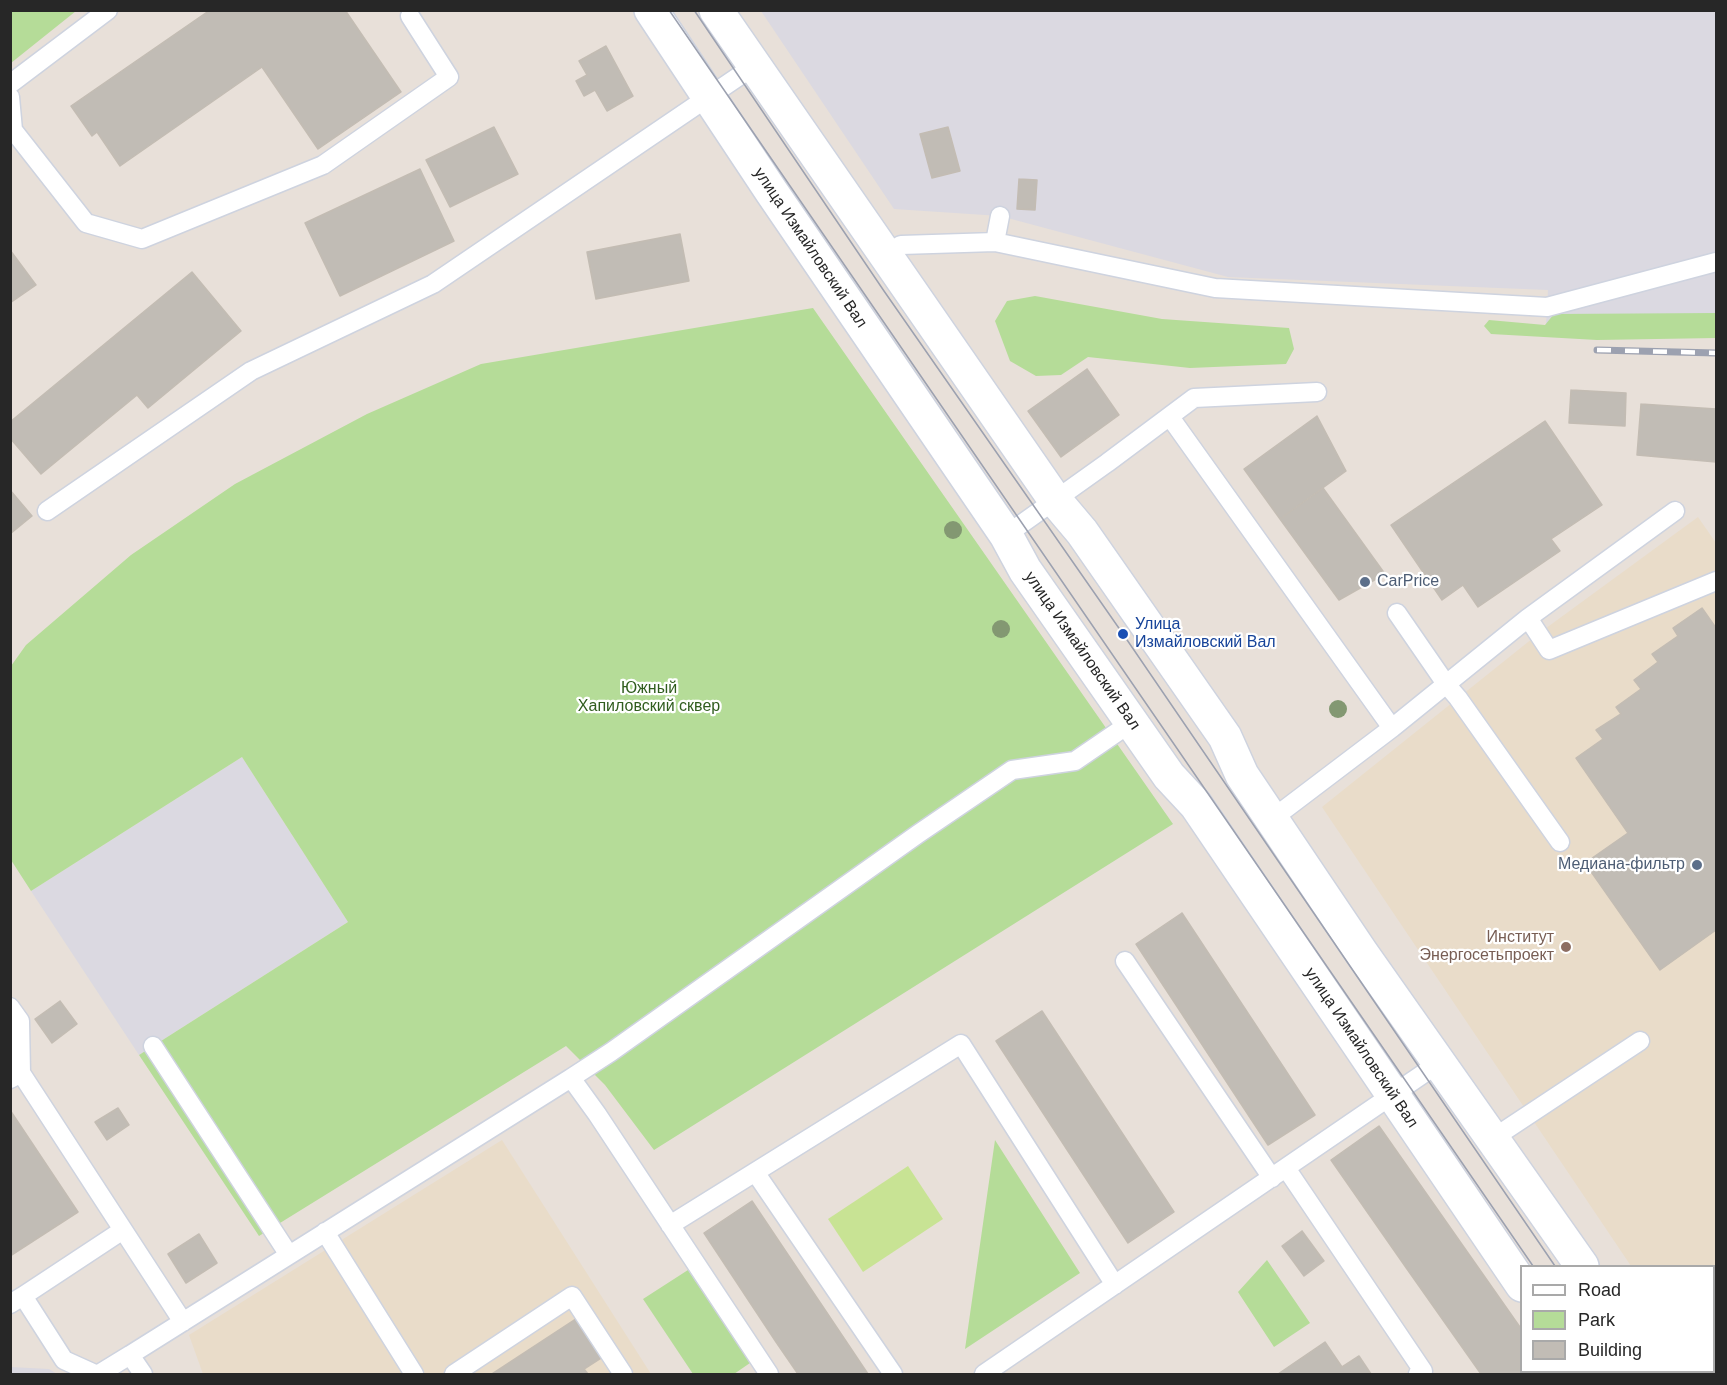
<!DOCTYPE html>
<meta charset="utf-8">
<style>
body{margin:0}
#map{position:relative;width:1727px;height:1385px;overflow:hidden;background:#e8e0d9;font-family:Arial,sans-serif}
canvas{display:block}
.frame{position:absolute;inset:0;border:12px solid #272727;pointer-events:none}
.legend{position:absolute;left:1520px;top:1265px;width:195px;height:108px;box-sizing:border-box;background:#fff;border:2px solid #a9a9a9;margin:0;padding:8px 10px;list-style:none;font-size:18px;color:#272727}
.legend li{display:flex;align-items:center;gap:12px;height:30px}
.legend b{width:30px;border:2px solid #a9a9a9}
</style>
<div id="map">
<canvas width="1727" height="1385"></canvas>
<div class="frame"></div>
<ul class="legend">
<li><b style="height:8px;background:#fff"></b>Road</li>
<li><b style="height:16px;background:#b5dc98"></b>Park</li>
<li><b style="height:16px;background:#c1bcb5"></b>Building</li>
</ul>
</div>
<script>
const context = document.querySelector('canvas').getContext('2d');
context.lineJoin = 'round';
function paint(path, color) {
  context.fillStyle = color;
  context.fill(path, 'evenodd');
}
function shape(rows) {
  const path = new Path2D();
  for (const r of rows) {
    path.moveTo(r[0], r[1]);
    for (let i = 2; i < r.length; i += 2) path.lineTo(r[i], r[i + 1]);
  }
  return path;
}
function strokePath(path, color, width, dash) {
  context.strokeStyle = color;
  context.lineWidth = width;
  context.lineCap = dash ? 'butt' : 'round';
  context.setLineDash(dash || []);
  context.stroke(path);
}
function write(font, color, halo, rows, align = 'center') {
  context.font = font + ' Arial,sans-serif';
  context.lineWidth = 4.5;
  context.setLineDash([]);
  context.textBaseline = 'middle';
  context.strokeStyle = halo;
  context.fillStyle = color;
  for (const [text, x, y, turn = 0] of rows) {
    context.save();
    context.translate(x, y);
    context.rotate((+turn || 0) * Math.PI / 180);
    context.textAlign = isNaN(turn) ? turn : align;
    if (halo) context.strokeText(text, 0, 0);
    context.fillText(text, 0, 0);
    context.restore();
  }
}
paint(shape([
 [761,11,1716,11,1716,328,1546,325,1548,290,1228,277,1000,216,894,209],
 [242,757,348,922,139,1055,31,891],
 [10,1367,49,1369,57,1374,11,1374]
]), '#dbd9e1');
paint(shape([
 [1698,517,1716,543,1716,1327,1714,1329,1714,1266,1631,1266,1322,807,1538,634],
 [502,1140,651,1374,203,1374,189,1335]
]), '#e9dcc9');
paint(shape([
 [11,10,76,10,76,11,11,63],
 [1035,296,1162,319,1289,328,1294,349,1286,364,1190,368,1088,357,1061,375,1036,376,1010,361,995,321,1007,301],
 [813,308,1173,824,654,1150,605,1085,566,1046,259,1236,139,1055,348,922,242,757,31,891,11,860,11,666,26,645,131,555,235,484,367,414,481,364],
 [1716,313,1716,338,1597,340,1491,334,1484,326,1489,320,1545,325,1554,314],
 [995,1140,1080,1273,965,1349],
 [1267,1260,1310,1323,1274,1347,1238,1292],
 [688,1270,750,1363,734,1374,693,1374,643,1299]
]), '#b5dc98');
paint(shape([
 [908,1166,943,1219,863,1272,828,1219]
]), '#c8e394');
const building = shape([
 [210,10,345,10,401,92,318,149,262,67,120,166,97,132,92,136,71,106,210,10],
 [606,46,633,96,607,111,595,90,584,96,576,81,587,75,579,61,606,46],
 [494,127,518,174,450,207,426,160,494,127],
 [948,127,960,171,932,178,920,134,948,127],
 [420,169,454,241,340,296,305,223,420,169],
 [1019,179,1037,180,1035,210,1017,209,1019,179],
 [680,234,689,281,596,299,587,252,680,234],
 [10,250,36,285,10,303,10,250],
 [192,272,241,331,148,408,137,395,41,474,10,438,10,422,192,272],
 [1087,369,1119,415,1061,457,1028,411,1087,369],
 [1571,390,1626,393,1625,426,1569,423,1571,390],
 [1641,404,1716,409,1716,462,1637,455,1641,404],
 [1317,416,1346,471,1280,519,1244,469,1317,416],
 [1545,421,1602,505,1551,539,1560,551,1478,607,1463,585,1442,600,1391,525,1545,421],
 [1323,488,1385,574,1339,600,1280,519,1323,488],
 [10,490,32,516,10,534,10,490],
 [1702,608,1716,628,1716,930,1660,970,1585,863,1628,833,1576,758,1603,739,1596,730,1621,714,1616,707,1641,689,1634,680,1658,662,1652,654,1678,636,1673,628,1702,608],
 [1182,913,1315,1115,1268,1145,1136,944,1182,913],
 [60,1001,77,1024,52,1043,35,1019,60,1001],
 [1042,1011,1174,1212,1128,1243,996,1041,1042,1011],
 [118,1108,129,1125,107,1140,95,1122,118,1108],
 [10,1110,78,1212,10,1256,10,1110],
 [1379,1126,1522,1330,1522,1372,1551,1372,1553,1374,1481,1374,1407,1269,1331,1160,1379,1126],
 [752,1201,868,1374,798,1374,776,1342,704,1233,752,1201],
 [1302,1231,1324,1261,1304,1276,1282,1246,1302,1231],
 [199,1234,217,1263,186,1283,168,1254,199,1234],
 [576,1319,601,1358,584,1369,588,1374,492,1374,576,1319],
 [1325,1342,1342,1367,1359,1356,1371,1374,1278,1374,1325,1342]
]);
paint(building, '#c1bcb5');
strokePath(building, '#c3bcb3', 1.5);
const lane = shape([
 [10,84,108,10],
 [10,97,13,130,10,132],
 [13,130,86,223,142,239,323,165,449,77,410,16],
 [995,242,1000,216],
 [885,255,901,245,995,242,1215,288,1547,307,1716,262],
 [1170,417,1392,728],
 [47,511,251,371,433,284,754,66],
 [1006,535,1107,463,1194,398,1317,392],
 [1397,613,1446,684,1458,698,1560,842],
 [1528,618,1549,650,1716,581],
 [1272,819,1392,728,1528,618,1675,511],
 [1125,961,1272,1178],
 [10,1007,20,1021,21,1073],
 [153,1046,289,1255],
 [571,1078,611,1052,918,834,1012,770,1075,761,1132,722],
 [10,1079,21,1073,183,1322],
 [1492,1139,1640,1041],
 [1286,1168,1423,1371,1418,1374],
 [755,1172,893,1374],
 [670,1225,961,1044,1115,1285],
 [325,1232,414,1374],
 [23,1296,123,1230],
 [10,1304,23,1296,64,1360,95,1374],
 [99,1374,130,1355],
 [143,1374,130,1355,571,1078,597,1114,769,1374],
 [454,1374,572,1296,623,1374],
 [984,1374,1439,1063]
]);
const secondary = shape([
 [651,10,771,191,1006,535,1025,570,1169,776,1196,805,1522,1285],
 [716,10,1055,500,1082,532,1225,737,1242,775,1361,952,1582,1266],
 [1581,1372,1583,1374],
 [1653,1372,1655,1374]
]);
strokePath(lane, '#ced3df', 21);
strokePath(secondary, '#ced3df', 36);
strokePath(lane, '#fff', 18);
strokePath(secondary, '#fff', 33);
strokePath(shape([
 [669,10,1533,1266],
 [694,10,884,291,1123,634,1555,1266],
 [1587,1372,1588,1374],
 [1605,1372,1607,1374],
 [1626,1372,1628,1374]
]), '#9ca1b0', 1.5);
const rail = shape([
 [1597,350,1716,353]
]);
strokePath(rail, '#9ca1b0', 7);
strokePath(rail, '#fff', 4.5, [14]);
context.fillStyle = '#839872';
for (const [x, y] of [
 [953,530],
 [1001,629],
 [1338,709]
]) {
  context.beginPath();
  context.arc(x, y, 9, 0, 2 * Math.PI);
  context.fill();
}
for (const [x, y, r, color] of [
 [1365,582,6,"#5c6f8a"],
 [1123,634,6,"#1a4fb4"],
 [1697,865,6,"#5c6f8a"],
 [1566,947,6,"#8d6e63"]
]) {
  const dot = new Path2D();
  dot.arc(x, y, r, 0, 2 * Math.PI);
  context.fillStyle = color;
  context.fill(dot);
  strokePath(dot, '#fff', 2);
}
write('16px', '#272727', '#fff', [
 ["улица Измайловский Вал",810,248,56],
 ["улица Измайловский Вал",1082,651,55],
 ["улица Измайловский Вал",1361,1048,56]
]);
write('16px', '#4e5e75', '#fff', [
 ["CarPrice",1377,582],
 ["Медиана-фильтр",1685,865,"right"]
], 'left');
write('16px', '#164399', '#fff', [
 ["Улица",1135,625],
 ["Измайловский Вал",1135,643]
], 'left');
write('16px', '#305d1e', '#fff', [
 ["Южный",649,689],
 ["Хапиловский сквер",649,707]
]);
write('16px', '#785e54', '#fff', [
 ["Институт",1554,938],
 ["Энергосетьпроект",1554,956]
], 'right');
</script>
